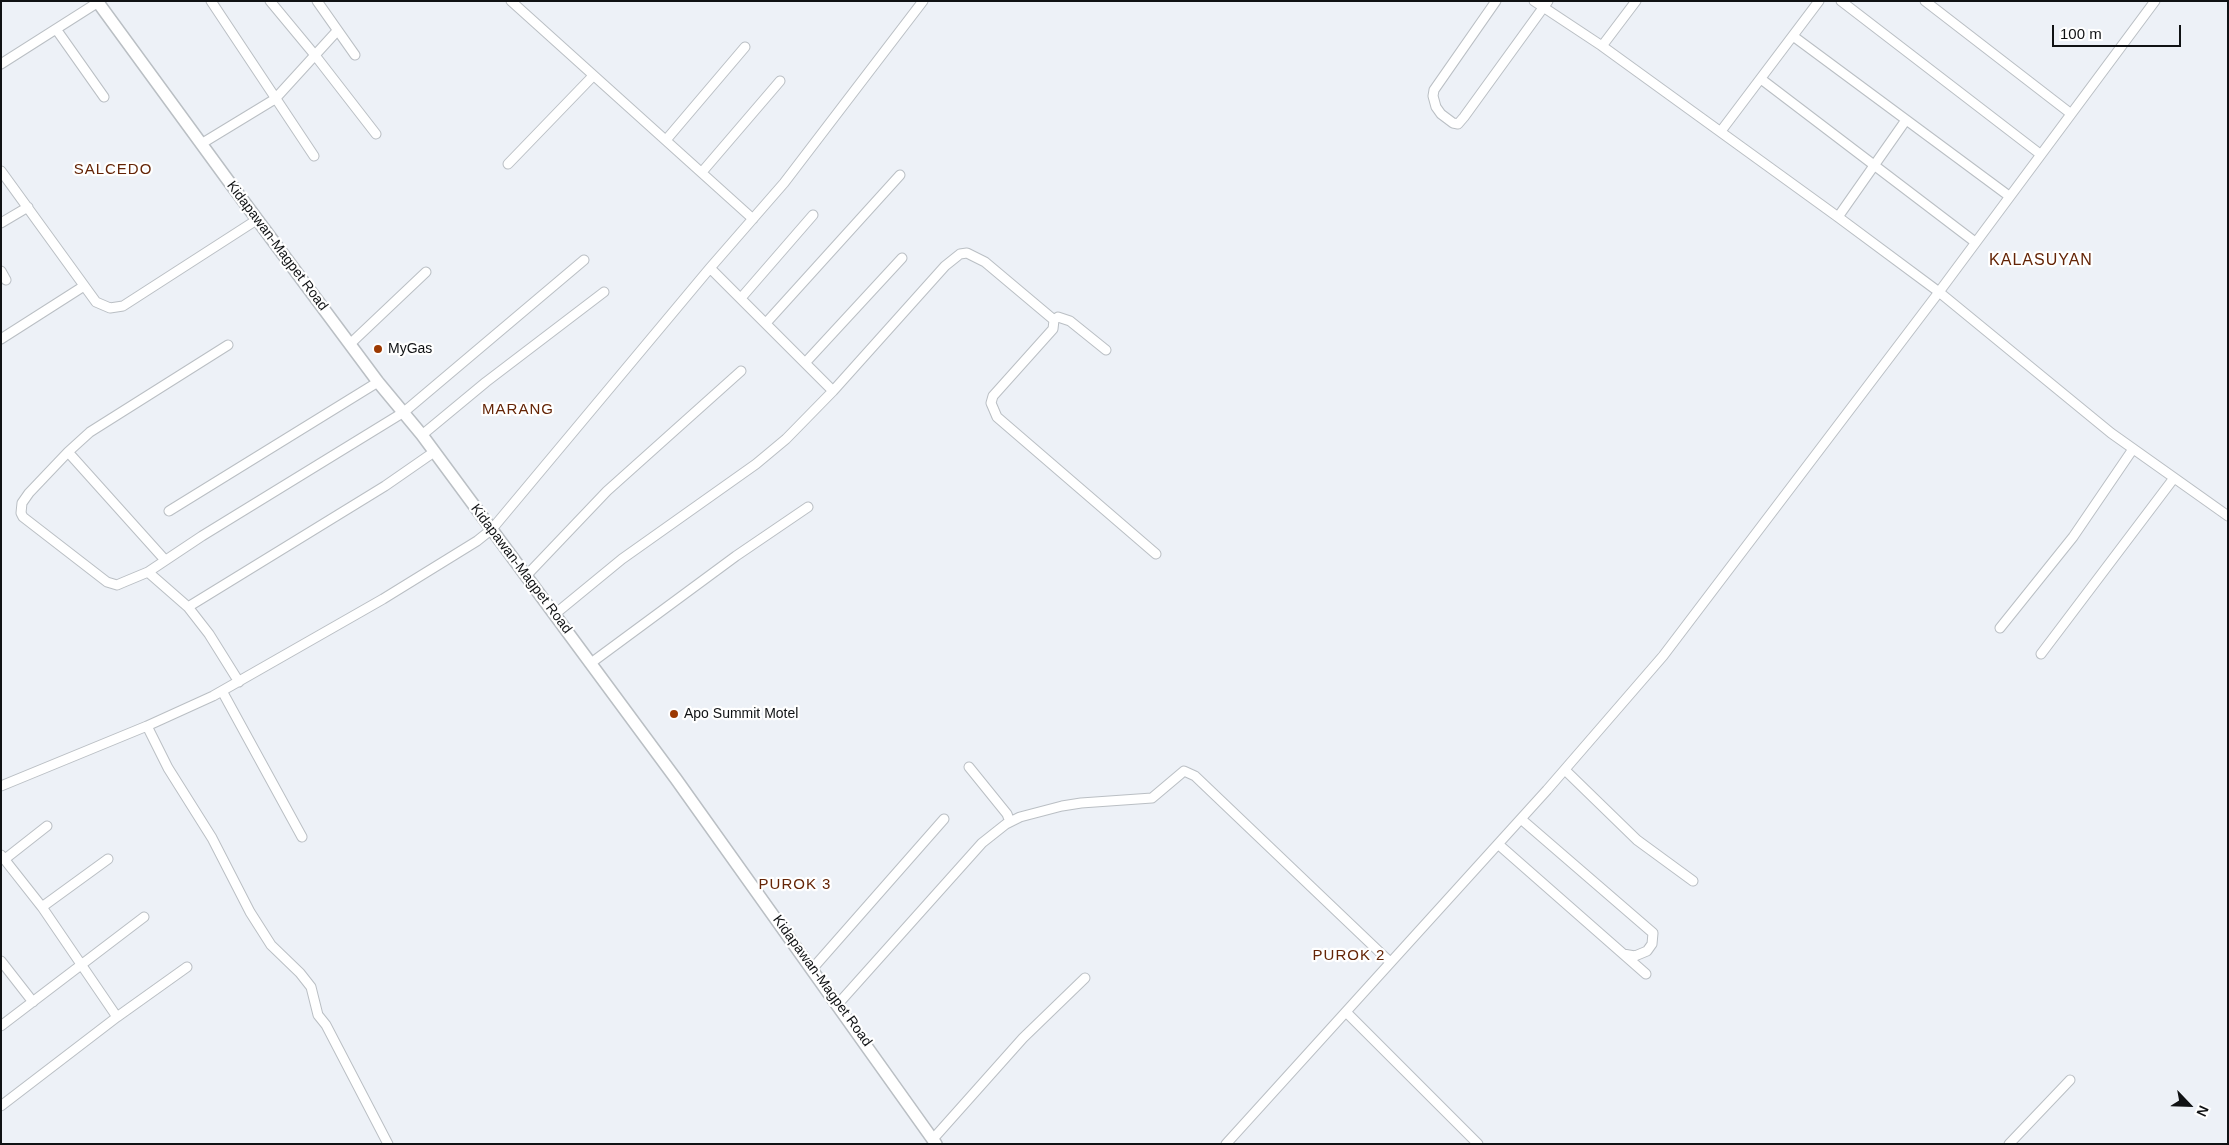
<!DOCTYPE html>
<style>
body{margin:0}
#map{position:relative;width:2229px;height:1145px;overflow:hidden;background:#edf1f7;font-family:Helvetica,sans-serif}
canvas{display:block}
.frame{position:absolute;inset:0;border:2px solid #101214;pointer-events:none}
.north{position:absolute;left:2164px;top:1080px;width:50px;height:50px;-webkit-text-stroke:4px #fff;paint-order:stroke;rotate:114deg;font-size:14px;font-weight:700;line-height:20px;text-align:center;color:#101214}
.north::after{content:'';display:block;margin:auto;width:18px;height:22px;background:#101214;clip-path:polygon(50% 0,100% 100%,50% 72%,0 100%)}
.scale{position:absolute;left:2052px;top:25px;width:129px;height:22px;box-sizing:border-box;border:2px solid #101214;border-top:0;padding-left:6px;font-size:15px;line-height:18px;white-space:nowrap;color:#101214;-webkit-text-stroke:4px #fff;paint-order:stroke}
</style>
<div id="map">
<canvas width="2229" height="1145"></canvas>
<div class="frame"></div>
<div class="north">N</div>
<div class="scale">100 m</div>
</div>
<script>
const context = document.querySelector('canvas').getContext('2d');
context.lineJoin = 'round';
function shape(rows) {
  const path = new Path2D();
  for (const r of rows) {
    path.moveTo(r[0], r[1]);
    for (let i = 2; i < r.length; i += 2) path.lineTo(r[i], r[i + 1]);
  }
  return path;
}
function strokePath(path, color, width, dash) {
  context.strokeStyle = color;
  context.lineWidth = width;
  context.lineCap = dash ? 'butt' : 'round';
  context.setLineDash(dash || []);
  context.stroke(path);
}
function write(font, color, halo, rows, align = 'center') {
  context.font = font + ' Helvetica,sans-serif';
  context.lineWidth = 4.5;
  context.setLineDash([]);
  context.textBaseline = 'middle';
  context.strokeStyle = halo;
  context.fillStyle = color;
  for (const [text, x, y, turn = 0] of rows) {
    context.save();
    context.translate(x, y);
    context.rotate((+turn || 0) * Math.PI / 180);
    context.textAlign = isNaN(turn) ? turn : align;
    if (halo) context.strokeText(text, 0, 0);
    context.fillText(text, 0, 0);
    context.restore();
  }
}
const minor = shape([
 [211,1,314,156],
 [270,1,314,54,376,134],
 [317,1,355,55],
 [511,1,753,219],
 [1496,1,1434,90,1433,96,1436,107,1441,114,1453,123,1458,124,1464,117,1548,1],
 [1534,1,1602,46,1838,217,1939,292,2111,433,2228,516],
 [1841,1,2040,154],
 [1925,1,2070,113],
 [56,29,104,97],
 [1793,36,2009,196],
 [1602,46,1636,1],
 [1,64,100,1],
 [1761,79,1975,242],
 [1721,131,1819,1],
 [666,140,745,47],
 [201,144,275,99,337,31],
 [508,164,592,77],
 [1,171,96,302,110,308,123,306,258,219],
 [702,172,780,81],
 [1838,217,1906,120],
 [1,223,28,207],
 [710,268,833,391],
 [1,271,6,280],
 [741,298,813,215],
 [1054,320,1058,317,1070,321,1106,350],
 [766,323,900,175],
 [1,339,84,286],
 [350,344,426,272],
 [805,363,902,258],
 [422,435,486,382,604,292],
 [68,452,90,432,228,345],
 [169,511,378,382],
 [165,560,68,452,29,493,22,503,21,513,23,517,107,582,117,585,124,582,148,572,202,536,404,412,584,260],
 [148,572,188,607,209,634,239,682],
 [526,576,607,491,741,371],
 [188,607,385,486,434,452],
 [555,614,622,559,756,464,786,439,833,391,945,266,960,254,967,253,985,262,1054,320,1053,329,993,396,991,403,997,417,1156,554],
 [2000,628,2073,537,2133,449],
 [2041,654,2174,478],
 [591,663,736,556,808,507],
 [222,691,302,837],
 [147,726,168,768,212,838,250,912,271,945,300,973,311,987,318,1015,326,1025,388,1144],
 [969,767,1007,814,1010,822],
 [1565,770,1637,840,1693,881],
 [1,786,147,726,213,696,383,599,477,541,492,529,710,268,784,183,923,1],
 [1521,819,1653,933,1652,944,1647,951,1635,956,1623,954],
 [1498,844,1646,974],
 [1,855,42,907,117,1017],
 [5,859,47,826],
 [42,907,108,859],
 [1,961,33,1002],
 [813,968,944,819],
 [838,1004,982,843,1006,824,1020,817,1062,806,1081,803,1152,798,1184,771,1195,776,1390,962],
 [1346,1012,1478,1144],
 [1,1026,144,917],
 [1,1106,117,1017,187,967],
 [933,1139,1023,1038,1085,978],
 [1226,1144,1547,790,1663,656,1939,292,2155,1],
 [2009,1144,2070,1080]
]);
const major = shape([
 [97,1,227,179,378,382,422,435,676,779,936,1144]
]);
strokePath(minor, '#babfc4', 11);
strokePath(major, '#babfc4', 14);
strokePath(minor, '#fff', 9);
strokePath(major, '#fff', 11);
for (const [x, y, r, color] of [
 [378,349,5,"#9c3902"],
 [674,714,5,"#9c3902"]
]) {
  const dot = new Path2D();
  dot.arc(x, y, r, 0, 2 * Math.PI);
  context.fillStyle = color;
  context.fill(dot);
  strokePath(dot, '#fff', 2);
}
write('14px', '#101214', '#fff', [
 ["Kidapawan-Magpet Road",277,246,53],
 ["Kidapawan-Magpet Road",521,569,53],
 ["Kidapawan-Magpet Road",822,981,54]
]);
write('14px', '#101214', '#fff', [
 ["MyGas",388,349],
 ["Apo Summit Motel",684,714]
], 'left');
context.letterSpacing = '1px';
write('15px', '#642406', '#fff', [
 ["SALCEDO",113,170],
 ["MARANG",518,410],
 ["PUROK 3",795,885],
 ["PUROK 2",1349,956]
]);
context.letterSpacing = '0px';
context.letterSpacing = '1px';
write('16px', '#642406', '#fff', [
 ["KALASUYAN",2041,261]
]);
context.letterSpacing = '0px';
</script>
